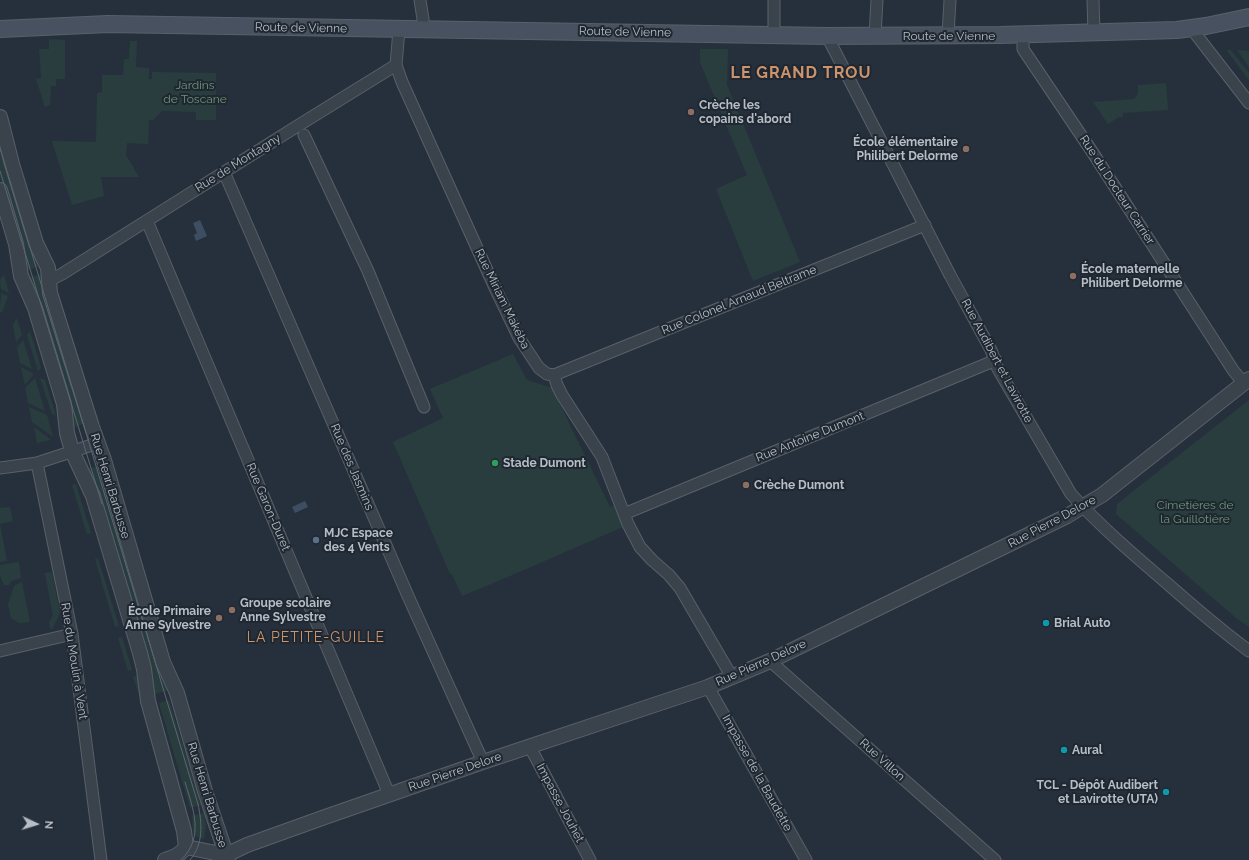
<!DOCTYPE html>
<html>
<head>
<meta charset="utf-8">
<style>
  body { margin:0 }
  #map { position:relative; width:1249px; height:860px; overflow:hidden; background:#26303c; font-family:Raleway,sans-serif }
  canvas { display:block }
  .north { position:absolute; left:16px; top:804px; width:40px; height:40px; -webkit-text-stroke:3px #1f2731; paint-order:stroke; rotate:94deg; font-size:11px; font-weight:700; line-height:16px; text-align:center; color:#b6bdc7 }
  .north::after { content:''; display:block; margin:auto; width:14px; height:18px; background:#b6bdc7; clip-path:polygon(50% 0,100% 100%,50% 72%,0 100%) }
</style>
</head>
<body>
<div id="map">
<canvas width="1249" height="860"></canvas>
<div class="north">N</div>
</div>
<script>
const context = document.querySelector('canvas').getContext('2d');
context.lineJoin = 'round';
function fillPath(path, color) {
  context.fillStyle = color;
  context.fill(path, 'evenodd');
}
function strokePath(path, color, width, dash) {
  context.strokeStyle = color;
  context.lineWidth = width;
  context.lineCap = dash ? 'butt' : 'round';
  context.setLineDash(dash || []);
  context.stroke(path);
}
function drawText(font, color, halo, rows, align = 'center') {
  context.font = font + ' Raleway,sans-serif';
  context.lineWidth = 4;
  context.setLineDash([]);
  context.textBaseline = 'middle';
  context.strokeStyle = halo;
  context.fillStyle = color;
  for (const [text, x, y, turn = 0] of rows) {
    context.save();
    context.translate(x, y);
    context.rotate((+turn || 0) * Math.PI / 180);
    context.textAlign = isNaN(turn) ? turn : align;
    if (halo) context.strokeText(text, 0, 0);
    context.fillText(text, 0, 0);
    context.restore();
  }
}
const green = new Path2D(`
  M49 39 65 40V79H56V86H51L50 105 45 107 36 79 41 78 39 49H49Z
  M130 41H137L136 67 149 68V79H152V72L216 73V120H196V112L162 111 153 120H149L148 144 127 143 126 155 139 177H101L104 196 72 205 52 141 96 142 97 93 102 92V75H123L124 59H129Z
  M700 49H728L727 85 800 262 753 281 716 189 747 175 702 67 700 62Z
  M1230 49 1249 73V80L1227 51Z
  M1237 50 1249 51V67Z
  M1166 83 1168 110 1123 113V117H1119L1108 124 1093 102 1134 99 1138 94V85Z
  M0 139 42 265 25 271 16 233 0 178Z
  M44 273 86 423 72 428 27 278Z
  M4 275 9 293 1 289 0 280Z
  M1 293 8 296 2 312H0Z
  M16 319H17L22 335 16 342 13 325Z
  M30 331 41 368 38 371 27 335Z
  M23 340 32 369 20 363 17 348Z
  M513 354 527 380 552 388 610 507 605 509 615 505 623 527 510 576 462 596 452 574H450L393 442 443 418 430 389Z
  M21 367 34 374 25 385Z
  M35 378 45 411 28 403 25 388Z
  M40 378 45 380 56 416 52 414Z
  M1249 400V627L1236 618 1116 514 1117 504Z
  M29 407 47 415 53 437 32 422Z
  M34 427 51 440 37 443Z
  M101 465 171 689 152 695 86 470Z
  M76 484 91 533 87 534 72 485Z
  M10 507 13 521 0 524 7 561 0 562V508Z
  M98 558 119 626 115 627 95 559Z
  M19 562 21 578 11 581 9 585H4L0 576V565Z
  M52 572 60 613 52 630 50 628 49 622 53 616 45 573Z
  M22 582 30 622 19 623 11 618 8 605 14 586Z
  M122 637 132 670 128 671 118 638Z
  M139 676 143 698H140L133 677Z
  M169 700 201 805 190 808 159 703Z
  M204 813 206 826 204 839 197 837 193 833 192 816Z`);
const water = new Path2D(`
  M200 220 207 236 196 241 194 235 197 233 193 223Z
  M305 501 308 507 295 513 292 507Z`);
const minor = new Path2D(`
  M420 0 423 19V30
  M774 0V35
  M1093 0 1094 33
  M1191 28 1249 103
  M399 30 396 65 402 82 496 290 519 338 539 368 547 374 554 375
  M948 35 950 0
  M1023 35V49L1093 153 1233 370 1244 384
  M827 36 950 275 991 350 998 369 1071 494C1101 527 1135 556 1169 585 1195 608 1221 630 1249 651
  M875 36 877 0
  M304 135 368 271 424 407
  M224 172 408 596 483 762
  M147 221 389 794
  M50 280 62 274 299 125 396 65
  M554 375 925 225
  M554 375 557 385 562 395 602 457 628 524 640 547 652 560 669 575 680 588 732 677
  M37 463 72 634 101 860
  M0 468 37 463 98 443
  M624 514 996 360
  M0 651 72 634
  M770 661 995 860
  M708 687 806 860
  M530 747 590 860`);
const tertiary = new Path2D(`
  M0 117 12 164 36 243 48 268 50 293 92 427 104 460 163 662 177 693 205 791 228 860
  M0 190 16 244 21 276 35 308 64 404 67 433 72 451 93 496 140 653 144 669 148 701 184 831 186 847
  M186 847 226 855
  M165 860C174 857 180 855 186 847
  M219 860 226 855 247 845 325 817 483 762 708 687 770 661 1067 516 1102 495 1249 379`);
const secondary = new Path2D(`
  M0 29 108 24 827 36 1000 35 1177 30 1206 26 1249 17`);
const tram = new Path2D(`
  M0 148 198 804C202 823 204 844 190 860
  M0 171 102 504
  M181 860C205 837 193 809 185 782`);
const markers = [
  [691,112,4,"#8d6e63"],
  [966,149,4,"#8d6e63"],
  [1073,276,4,"#8d6e63"],
  [495,463,4,"#2e9e5b"],
  [746,485,4,"#8d6e63"],
  [316,540,4,"#5c6f8a"],
  [232,610,4,"#8d6e63"],
  [219,618,4,"#8d6e63"],
  [1046,623,4,"#0f9aa8"],
  [1064,750,4,"#0f9aa8"],
  [1166,792,4,"#0f9aa8"]
];
const streetNames = [
  ["Route de Vienne",301,28,1],
  ["Route de Vienne",625,32,1],
  ["Route de Vienne",949,36],
  ["Rue de Montagny",238,163,-32],
  ["Rue du Docteur Carrier",1117,190,57],
  ["Rue Miriam Makéba",502,299,64],
  ["Rue Colonel Arnaud Beltrame",739,300,-22],
  ["Rue Audibert et Lavirotte",997,361,62],
  ["Rue Antoine Dumont",810,437,-22],
  ["Rue des Jasmins",352,467,67],
  ["Rue Henri Barbusse",110,486,73],
  ["Rue Garon-Duret",268,507,67],
  ["Rue Pierre Delore",1052,522,-28],
  ["Rue du Moulin à Vent",74,661,81],
  ["Rue Pierre Delore",761,663,-24],
  ["Rue Villon",882,760,42],
  ["Rue Pierre Delore",455,772,-19],
  ["Impasse de la Baudette",757,773,61],
  ["Rue Henri Barbusse",207,795,73],
  ["Impasse Jouhet",560,803,62]
];
const parkNames = [
  ["Jardins",195,85],
  ["de Toscane",195,99],
  ["Cimetières de",1195,505],
  ["la Guillotière",1195,519]
];
const poiNames = [
  ["Crèche les",699,105],
  ["copains d'abord",699,119],
  ["École élémentaire",958,142,"right"],
  ["Philibert Delorme",958,156,"right"],
  ["École maternelle",1081,269],
  ["Philibert Delorme",1081,283],
  ["Stade Dumont",503,463],
  ["Crèche Dumont",754,485],
  ["MJC Espace",324,533],
  ["des 4 Vents",324,547],
  ["Groupe scolaire",240,603],
  ["Anne Sylvestre",240,617],
  ["École Primaire",211,611,"right"],
  ["Anne Sylvestre",211,625,"right"],
  ["Brial Auto",1054,623],
  ["Aural",1072,750],
  ["TCL - Dépôt Audibert",1158,785,"right"],
  ["et Lavirotte (UTA)",1158,799,"right"]
];
const quarterNames = [
  ["LA PETITE-GUILLE",316,638]
];
const districtNames = [
  ["LE GRAND TROU",801,73]
];
fillPath(green, '#293d3e');
fillPath(water, '#3d4e63');
strokePath(minor, '#58606a', 13);
strokePath(tertiary, '#58606a', 16);
strokePath(secondary, '#58606a', 18);
strokePath(minor, '#3a424c', 11);
strokePath(tertiary, '#3a424c', 14);
strokePath(secondary, '#48515f', 16);
strokePath(tram, '#5c6673', 1);
for (const [x, y, r, color] of markers) {
  const dot = new Path2D();
  dot.arc(x, y, r, 0, 2 * Math.PI);
  context.fillStyle = color;
  context.fill(dot);
  strokePath(dot, '#1f2731', 1.5);
}
drawText('12px', '#b6bdc7', '#1f2731', streetNames);
drawText('12px', '#6f9677', '#1f2731', parkNames);
drawText('bold 12px', '#b6bdc7', '#1f2731', poiNames, 'left');
context.letterSpacing = '1px';
drawText('14px', '#cc946c', '#1f2731', quarterNames);
context.letterSpacing = '0px';
context.letterSpacing = '1px';
drawText('bold 16px', '#cc946c', '#1f2731', districtNames);
context.letterSpacing = '0px';
</script>
</body>
</html>
